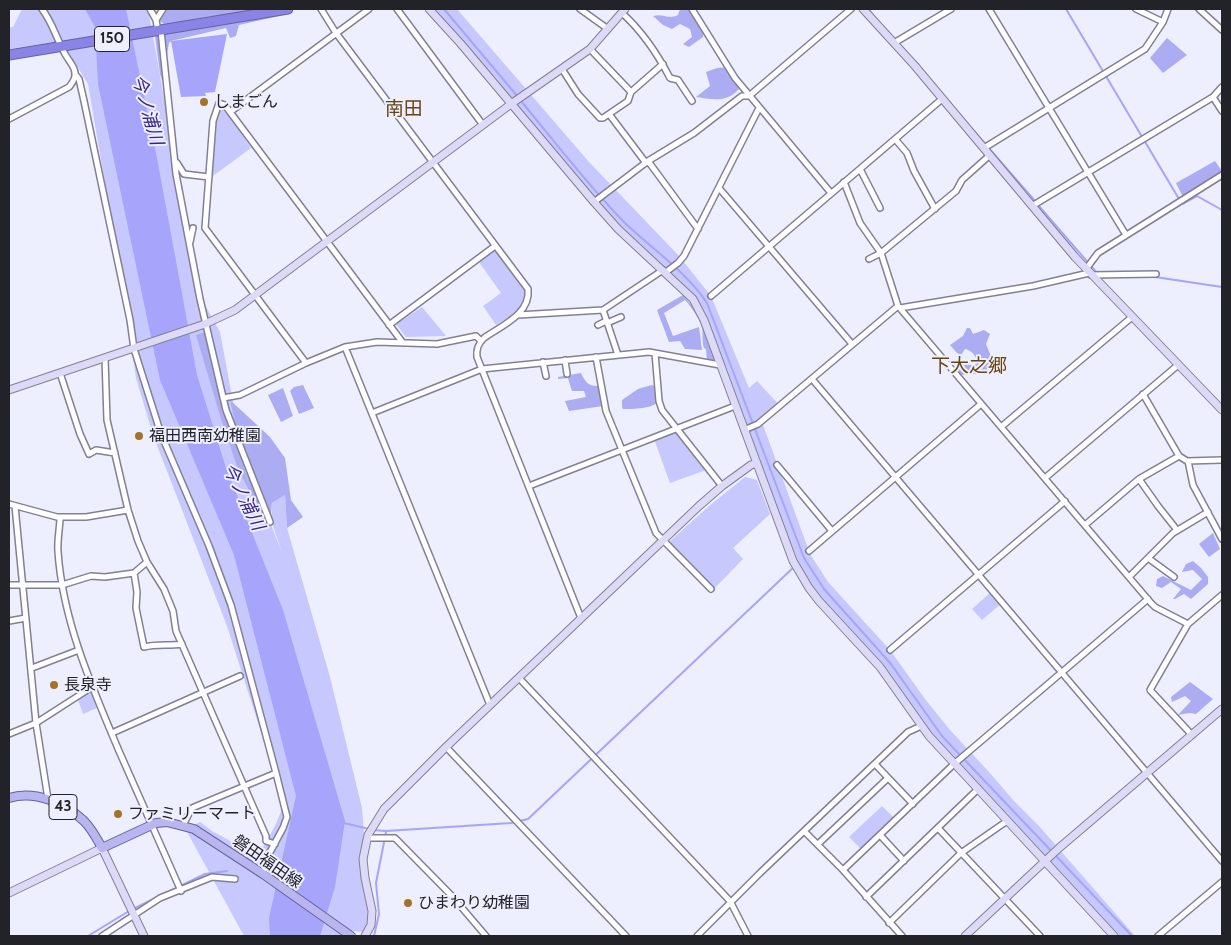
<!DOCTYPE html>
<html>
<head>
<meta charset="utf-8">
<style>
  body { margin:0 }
  #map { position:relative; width:1231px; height:945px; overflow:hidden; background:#edeefe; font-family:Cabin,sans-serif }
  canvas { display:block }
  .frame { position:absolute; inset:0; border:10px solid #222229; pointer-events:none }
</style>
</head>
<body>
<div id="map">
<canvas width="1231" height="945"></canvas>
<div class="frame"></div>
</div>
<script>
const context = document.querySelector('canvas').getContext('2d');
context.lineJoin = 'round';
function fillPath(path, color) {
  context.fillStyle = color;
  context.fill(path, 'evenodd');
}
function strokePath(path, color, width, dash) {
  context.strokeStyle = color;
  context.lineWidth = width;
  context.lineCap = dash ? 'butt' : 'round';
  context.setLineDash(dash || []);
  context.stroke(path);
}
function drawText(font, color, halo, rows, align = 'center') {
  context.font = font + ' Cabin,"Noto Sans JP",sans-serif';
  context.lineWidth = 4;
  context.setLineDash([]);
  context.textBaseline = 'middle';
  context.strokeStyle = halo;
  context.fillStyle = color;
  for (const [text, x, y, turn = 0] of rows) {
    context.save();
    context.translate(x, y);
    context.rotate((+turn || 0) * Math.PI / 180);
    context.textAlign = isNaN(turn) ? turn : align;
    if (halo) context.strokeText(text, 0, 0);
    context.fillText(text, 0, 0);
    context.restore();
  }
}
const green = new Path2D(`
  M22 9H145L149 14 199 294 220 332 242 450 282 553 271 520 272 503 285 495 287 528 330 677 362 808 364 834 367 844 368 931 359 932 345 929 342 936H244L186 830 200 822 212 831 245 849 264 846 275 826 284 804 227 626 153 435 136 378 120 271 88 84 59 37V40L54 42 9 49V27H13Z
  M430 9H457L589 162 679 256 711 296 749 388 757 381 780 406 762 422 810 554 828 582 890 650 925 699 950 730 989 772 1014 801 1039 826 1135 936H1114L923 728 883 666 806 583 780 526 691 297 607 213Z
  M221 104 251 148 213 176C213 153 208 124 221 104Z
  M497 248 528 289 526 306 517 313 496 325 483 306 501 293 479 262Z
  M422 307 446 336 406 337 396 324Z
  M678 429 706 470 670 483 654 439Z
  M745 477 757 480 770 514 733 548 743 559 714 589 669 542 709 506Z
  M992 591 1002 603 982 620 972 609Z
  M92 687 99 707 83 714 77 697Z
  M882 806 894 818 861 849 849 837Z`);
const forest = new Path2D(`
  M168 9H254L239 14 204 17 178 24 165 25 160 21Z
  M680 9H692L704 27 703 37 689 47 683 44 692 37 690 29 680 24 672 29 663 25 653 16C664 13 667 20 678 15Z
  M288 14 239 25 236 36 230 38 226 28 171 41 169 43 165 66 167 94 160 74 155 36Z
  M1167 38 1187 55 1163 73 1150 58Z
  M728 67 741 86C730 103 713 100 696 97L710 86 706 72 717 68Z
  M1215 161 1222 171 1184 199 1176 183Z
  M683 295 694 308 703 321 715 360H707L706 349 704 348C702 342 703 335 702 328 699 318 692 308 685 300L664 313 673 336 699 327 702 350 685 349 680 341 669 342 657 310Z
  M967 328H970L973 334 984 330 990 334 986 344 995 366C985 379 971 371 958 376L954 372 958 363C964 362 969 366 975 365L977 362C975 355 973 351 965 349L961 355 957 353 950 345 963 336Z
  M205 332 209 333 230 420 249 485 230 400 270 437 285 458 291 500 303 517 287 528 285 495 272 503 270 522 253 498 238 469 221 419 196 335Z
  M581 373C586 383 588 386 599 386L603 406 569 411 565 401 586 397 584 391H572L568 378 558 379V377Z
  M303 385 314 408 299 414 290 391 294 387Z
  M652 385 656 387 659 401C652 409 634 409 623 409L622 407V400L638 389Z
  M283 388 293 416 281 422 268 395Z
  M1213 533 1220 549 1209 557 1199 544Z
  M1193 561 1201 568 1208 577V584L1191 599 1184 594 1175 599H1173L1181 589 1171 582 1162 588 1156 586 1157 579 1163 576 1191 590 1202 579 1193 570 1182 572 1186 564Z
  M1190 682 1213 699 1196 714 1190 713 1178 715 1191 701 1185 696 1172 702 1171 697Z`);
const water = new Path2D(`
  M85 9H126L157 158 197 375 226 468 283 610 345 821 335 887 320 936H270L269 918 296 796 234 555 160 380 98 84 95 27Z
  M227 34 215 92 205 93 206 96 181 97 171 41Z`);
const stream = new Path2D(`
  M444 9 518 97
  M868 9 873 15
  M1066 9 1182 204 1197 196 1222 210
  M521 101C554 141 586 183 622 220 650 248 685 270 707 303L804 558 824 589 891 664 942 736 1132 936
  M973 130 1035 201
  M1038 205 1097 273
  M1110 277H1155L1222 287
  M344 823 369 829
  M373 830 386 831 511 823 528 819 795 566
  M133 909 205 874 227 871
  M88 936 129 911
  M374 936 379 914 376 883 386 832`);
const street = new Path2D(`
  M150 9 156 20 158 31
  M321 9 336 33 528 289C531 314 501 326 484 338 478 344 476 349 477 357L581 618
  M397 9 483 125
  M580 9 608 29
  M692 9 735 78 831 193
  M989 9 1126 235
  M1136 9 1163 22
  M1199 9 1222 30
  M622 13C642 31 657 53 670 78L678 80 692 101
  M156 20 163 9
  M161 31 176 174 200 299 226 410 270 522
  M894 43 951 9
  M590 49 631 92 663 64
  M562 69 578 94 600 118H603L628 101 631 92
  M75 74 79 79 84 101 130 320 134 349 161 434 209 546 231 605 276 773 287 817 283 828 269 854 263 874
  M1213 97 1222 111
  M230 112 369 9
  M609 114 646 163
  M9 119 69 87C72 83 76 79 75 73 75 66 67 59 64 52 56 37 52 22 42 9
  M895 139 907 153 914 171 935 209
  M984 148 1145 49 1163 22 1168 9
  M990 155 962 180 956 191 881 253 898 306 1151 603 1155 607 1188 624
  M648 161 698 229
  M177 163 184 174 209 177
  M860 169 880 208
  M844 182 860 223 881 253 869 259
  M719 188 852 344
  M594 202 648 161 694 133 742 96H749L851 9
  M1032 206 1213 97 1222 87
  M190 242 193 228
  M1086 269 1098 253 1222 175
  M666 272 678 263 684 256 759 108
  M1091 275 1156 274
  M711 296 942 99
  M900 308 1033 286 1089 273
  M603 310 618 355
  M518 315 603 310 663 270
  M607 323 621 317
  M389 325 495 246
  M598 325 606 321
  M345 347 490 705
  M655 353 659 401 662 410 722 486
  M596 357 606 411 656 533 711 589
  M565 360 567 374
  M543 362 546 376
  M306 363 205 228 213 121 219 103 225 105 230 112 403 343
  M60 373 80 434 89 454 96 450 115 453
  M812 379 1222 861
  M1143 394 1179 456 1187 461 1222 460
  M223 398 240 395 306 363 345 347 377 342 437 344 476 336 481 341
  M372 413 482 369 649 352 720 365
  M1001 427 1132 317
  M744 430 758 424 898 306
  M1188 461 1193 485 1222 539
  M777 465 832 531
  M1045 478 1178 365
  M1139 479 1158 506 1177 530
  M529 486 735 406
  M9 504 57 517H86L128 510
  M15 506 36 723 48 799
  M60 517C60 528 57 540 58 552 63 622 92 687 119 751 140 798 160 844 181 891
  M1085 525 1139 479 1179 456
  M809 551 981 404
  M1148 558 1174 577
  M147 562 164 589 173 611 176 631 266 836V841L275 844
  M134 573 137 592 136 608 144 647C157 644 169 646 182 644
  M1129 577 1173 533 1208 512
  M9 585H62L91 576 105 577 134 573 147 562 138 541 128 510 107 420 105 358
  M9 621 26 618
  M890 650 1065 501
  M32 668 79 650
  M519 678 730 901 748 936
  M112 733 240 676
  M9 734 36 723 92 687
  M1192 735 1150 690 1188 624 1222 595
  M446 747 626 936
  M875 764 913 804
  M183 825 192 808 276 773
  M938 828 1040 936
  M804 831 843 870 902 936
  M880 835 904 861
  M368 838H395L451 895 486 936
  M818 844 888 778
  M843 870 954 764 1148 599
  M866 897 978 789
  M889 923 961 853 1007 821
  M102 936 160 898 212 877 235 879
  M697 936 760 873 908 732 921 726
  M1158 936 1222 882`);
const secondary = new Path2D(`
  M429 9 461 44 594 202 618 229 693 299 704 320 793 561 809 588 819 601 880 667 929 736 1114 936
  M863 9 915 66 1075 257 1222 410
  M9 390 205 324 235 310 511 104 590 49 625 9
  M9 893 102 848 144 936
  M365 936 371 925 372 911 365 878 363 859 368 835 384 809 446 747 699 506 722 486 751 465 757 463
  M965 936 1059 848 1222 709`);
const primary = new Path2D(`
  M9 798C35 790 65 803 84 821 92 829 97 839 102 848L156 823 167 822 194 829 263 874 351 936`);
const highway = new Path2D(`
  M9 55 288 9`);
const markers = [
  [204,102,5,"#a47329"],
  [139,436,5,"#a47329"],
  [54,685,5,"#a47329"],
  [118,814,5,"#a47329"],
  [408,903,5,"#a47329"]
];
const shields = [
  [112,39,35],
  [63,807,28]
];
const shieldNames = [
  ["150",112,39],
  ["43",63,807]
];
const poiNames = [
  ["しまごん",214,102],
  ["福田西南幼稚園",149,436],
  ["長泉寺",64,685],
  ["ファミリーマート",128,814],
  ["ひまわり幼稚園",418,903]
];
const streetNames = [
  ["磐田福田線",267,862,35]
];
const waterNames = [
  ["今ノ浦川",147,110,74],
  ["今ノ浦川",243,497,64]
];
const quarterNames = [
  ["南田",404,109],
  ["下大之郷",969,366]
];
fillPath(green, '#c7c8fe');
fillPath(forest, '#acacf2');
fillPath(water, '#a6a4fb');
strokePath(stream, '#a6a4fb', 2);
strokePath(street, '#818193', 8);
strokePath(secondary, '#818193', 9);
strokePath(primary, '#6562a3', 10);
strokePath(highway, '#6562a3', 11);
strokePath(street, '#fff', 5);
strokePath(secondary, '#dcdaf7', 7);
strokePath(primary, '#b8b5ef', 8);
strokePath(highway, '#8984e5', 9);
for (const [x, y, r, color] of markers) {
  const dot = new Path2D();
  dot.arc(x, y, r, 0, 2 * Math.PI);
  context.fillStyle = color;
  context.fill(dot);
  strokePath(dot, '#edeefe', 2);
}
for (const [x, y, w] of shields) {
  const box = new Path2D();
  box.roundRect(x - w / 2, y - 12.5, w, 25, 4);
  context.fillStyle = '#edeefe';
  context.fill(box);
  strokePath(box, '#222229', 1);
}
drawText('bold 15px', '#222229', null, shieldNames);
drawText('16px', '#222229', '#edeefe', poiNames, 'left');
drawText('16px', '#222229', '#edeefe', streetNames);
drawText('italic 18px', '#372486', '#edeefe', waterNames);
drawText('19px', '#684612', '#edeefe', quarterNames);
</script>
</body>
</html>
